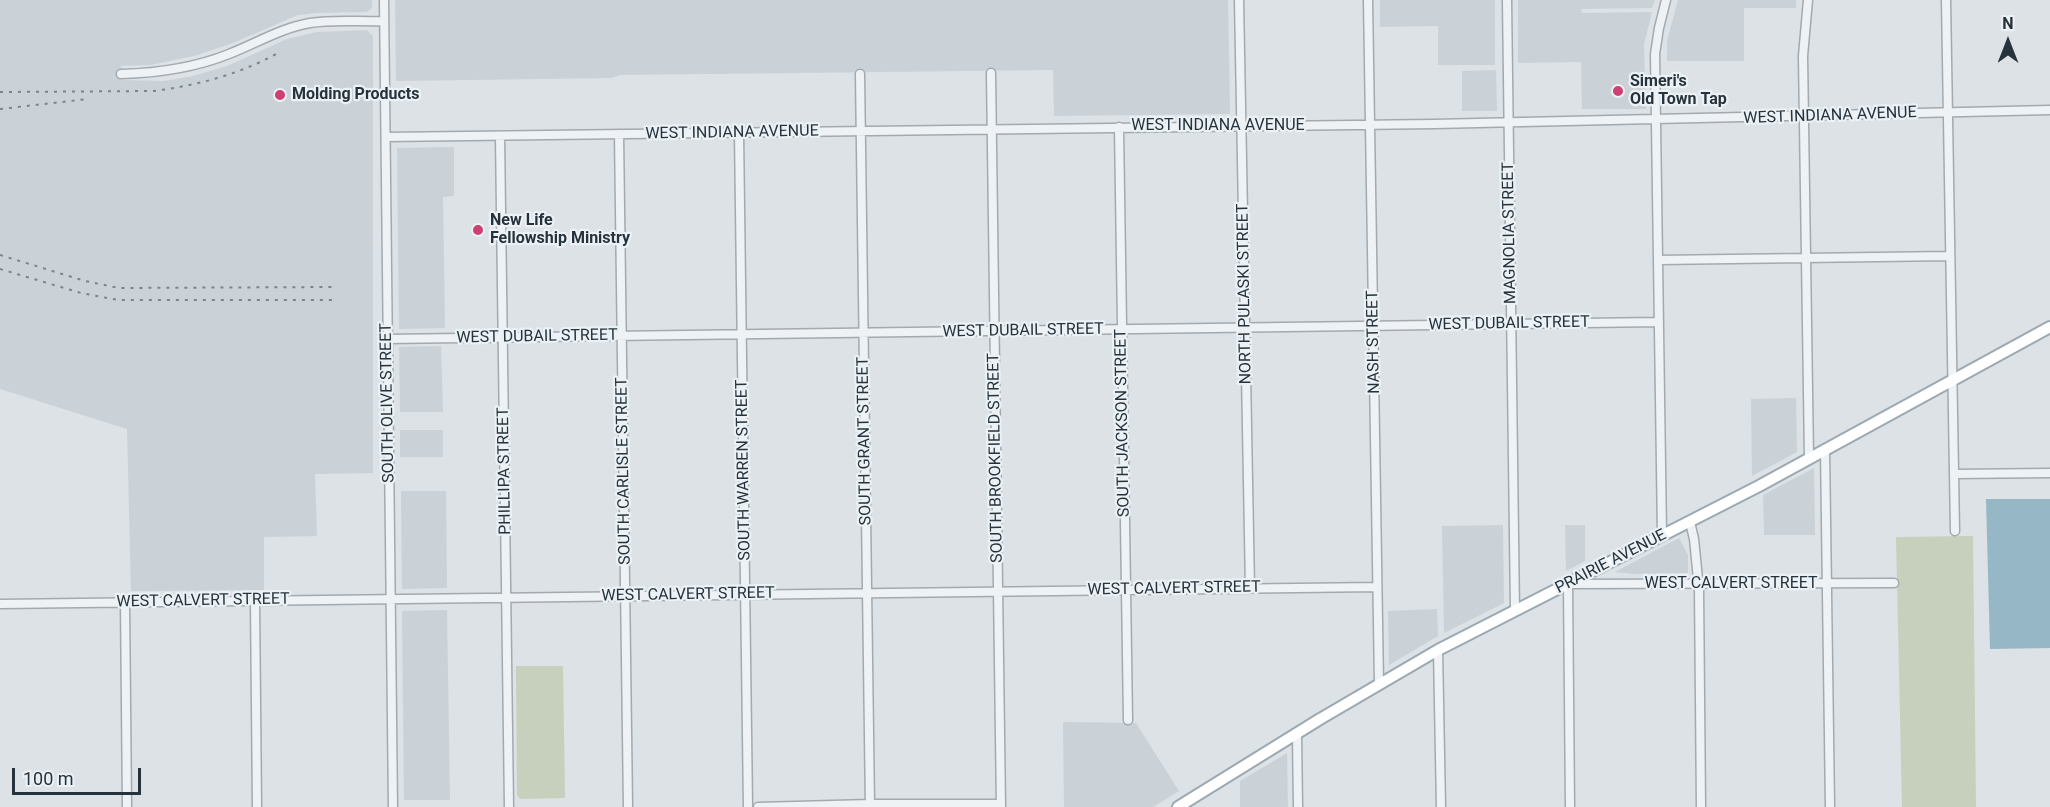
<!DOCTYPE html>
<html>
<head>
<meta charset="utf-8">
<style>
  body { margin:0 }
  #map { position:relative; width:2050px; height:807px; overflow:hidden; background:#dce2e6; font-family:Roboto,sans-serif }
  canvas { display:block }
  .north { position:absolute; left:1978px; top:12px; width:60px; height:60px; -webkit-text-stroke:4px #ebf1f4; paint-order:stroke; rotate:0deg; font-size:16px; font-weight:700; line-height:24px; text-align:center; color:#26333c }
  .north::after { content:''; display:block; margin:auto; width:21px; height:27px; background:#26333c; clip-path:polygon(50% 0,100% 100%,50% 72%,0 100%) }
  .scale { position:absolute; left:12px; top:768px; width:129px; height:27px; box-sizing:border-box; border:3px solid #26333c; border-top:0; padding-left:8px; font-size:18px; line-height:21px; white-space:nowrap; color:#26333c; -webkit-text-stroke:4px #ebf1f4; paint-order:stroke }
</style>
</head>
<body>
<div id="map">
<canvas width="2050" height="807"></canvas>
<div class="north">N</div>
<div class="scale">100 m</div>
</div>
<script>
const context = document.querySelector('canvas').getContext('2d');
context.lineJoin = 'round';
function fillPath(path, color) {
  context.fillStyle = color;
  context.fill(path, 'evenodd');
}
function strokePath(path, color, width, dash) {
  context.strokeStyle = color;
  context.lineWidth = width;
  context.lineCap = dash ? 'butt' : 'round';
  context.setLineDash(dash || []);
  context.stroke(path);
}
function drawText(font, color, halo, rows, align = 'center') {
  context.font = font + ' Roboto,sans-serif';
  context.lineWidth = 4.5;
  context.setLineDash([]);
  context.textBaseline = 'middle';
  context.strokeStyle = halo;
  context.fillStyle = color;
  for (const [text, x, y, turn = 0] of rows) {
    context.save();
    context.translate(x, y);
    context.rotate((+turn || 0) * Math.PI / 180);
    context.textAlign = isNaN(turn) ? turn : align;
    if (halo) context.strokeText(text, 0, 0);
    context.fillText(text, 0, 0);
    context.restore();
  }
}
const built = new Path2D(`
  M0 0H372V8L367 12 316 13 298 15 233 43 194 56 151 65 121 66V80L164 81 193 76 227 66 287 39 317 32 367 30 373 36V473L315 474 317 536 264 537V590L131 591 127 429 0 389Z
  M395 0H1228L1230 114 1054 116 1053 70 620 75 611 78 396 81Z
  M1380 0H1495V65H1438V26L1380 27Z
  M1518 0H1655L1652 8 1581 9 1582 13 1652 12 1644 44 1646 109H1582L1581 62 1518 63Z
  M1678 0H1796V8H1744V61H1667V41Z
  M1496 70 1497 111H1462V71Z
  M454 147V196L443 197 445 328 399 329 397 148Z
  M441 346 443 412H400L399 347Z
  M1796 398 1797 452 1752 476 1751 399Z
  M400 430H443V457H400Z
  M1814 468 1815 535H1764L1763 495Z
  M401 491H446L447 588 402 589Z
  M1503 525 1504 603 1444 633 1442 526Z
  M1565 525H1585V561L1566 571Z
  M1679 538 1688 555V573L1635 574 1615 572Z
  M1437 609 1438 636 1389 665 1388 611Z
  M447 610 450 800H404L402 611Z
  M1063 722 1136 723 1179 791 1153 807H1064Z
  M1287 753 1288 807H1240V781Z`);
const green = new Path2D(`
  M1973 536 1976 807H1902L1896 537Z
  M516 666H563L565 798 520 799 517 795Z`);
const water = new Path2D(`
  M1986 499H2050V648L1990 649Z`);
const minor = new Path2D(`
  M384 0 393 807
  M1239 0 1250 588
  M1368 0 1379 684
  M1507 0 1515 611
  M1808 0 1803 56 1809 458
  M1946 0 1955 531
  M991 73 1001 807
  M121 74C159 73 194 68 229 54 257 43 281 28 310 23 334 19 360 22 384 21
  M860 74 870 807
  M1119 127 1128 720
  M739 133 748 807
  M619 134 628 807
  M500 136 509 807
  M386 137 1434 124 2050 110
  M1658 260 1950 256
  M387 339 1659 322
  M1825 449 1830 807
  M1954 474 2050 473
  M1690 522 1694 539 1699 589 1701 807
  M1662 535 1655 54 1659 28 1666 0
  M255 601 257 807
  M125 602 127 807
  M0 604 1377 587
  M1438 650 1441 807
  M1297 734 1298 807
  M758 807 870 804H1001
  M1570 807 1568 584 1894 583`);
const major = new Path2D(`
  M1178 807 1320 719 1438 650 1759 486 2050 327`);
const rail = new Path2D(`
  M0 92 154 91C198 85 238 75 278 53
  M0 109 88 99
  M0 255 85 281 119 288 335 287
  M0 269 81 293 118 300H335`);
const markers = [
  [1618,91,6,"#cc4072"],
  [280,95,6,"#cc4072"],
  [478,230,6,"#cc4072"]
];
const poiNames = [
  ["Simeri's",1630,82],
  ["Old Town Tap",1630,100],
  ["Molding Products",292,95],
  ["New Life",490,221],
  ["Fellowship Ministry",490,239]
];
const streetNames = [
  ["WEST INDIANA AVENUE",1830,116,-2],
  ["WEST INDIANA AVENUE",1218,126],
  ["WEST INDIANA AVENUE",732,133,-1],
  ["MAGNOLIA STREET",1510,233,-91],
  ["NORTH PULASKI STREET",1245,294,-91],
  ["WEST DUBAIL STREET",1509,324,-1],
  ["WEST DUBAIL STREET",1023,331,-1],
  ["WEST DUBAIL STREET",537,337,-1],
  ["NASH STREET",1374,342,-91],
  ["SOUTH OLIVE STREET",388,403,-91],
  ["SOUTH JACKSON STREET",1123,423,-91],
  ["SOUTH GRANT STREET",865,441,-91],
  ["SOUTH BROOKFIELD STREET",996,458,-91],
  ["SOUTH WARREN STREET",744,470,-91],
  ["PHILLIPA STREET",505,471,-91],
  ["SOUTH CARLISLE STREET",624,471,-91],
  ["PRAIRIE AVENUE",1611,562,-27],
  ["WEST CALVERT STREET",1731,584],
  ["WEST CALVERT STREET",1174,589,-1],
  ["WEST CALVERT STREET",688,595,-1],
  ["WEST CALVERT STREET",203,601,-1]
];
fillPath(built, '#cad2d8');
fillPath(green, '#c6d0bd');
fillPath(water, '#96b8c6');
strokePath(minor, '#a2aab0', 11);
strokePath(major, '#9ba9b2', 14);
strokePath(minor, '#eef2f5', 8);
strokePath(major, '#fff', 10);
strokePath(rail, '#76858f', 2, [3, 6]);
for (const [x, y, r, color] of markers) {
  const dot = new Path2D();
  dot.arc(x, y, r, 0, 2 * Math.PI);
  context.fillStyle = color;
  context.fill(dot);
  strokePath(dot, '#ebf1f4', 2);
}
drawText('bold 16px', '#26333c', '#ebf1f4', poiNames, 'left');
drawText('16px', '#26333c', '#ebf1f4', streetNames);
</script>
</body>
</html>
